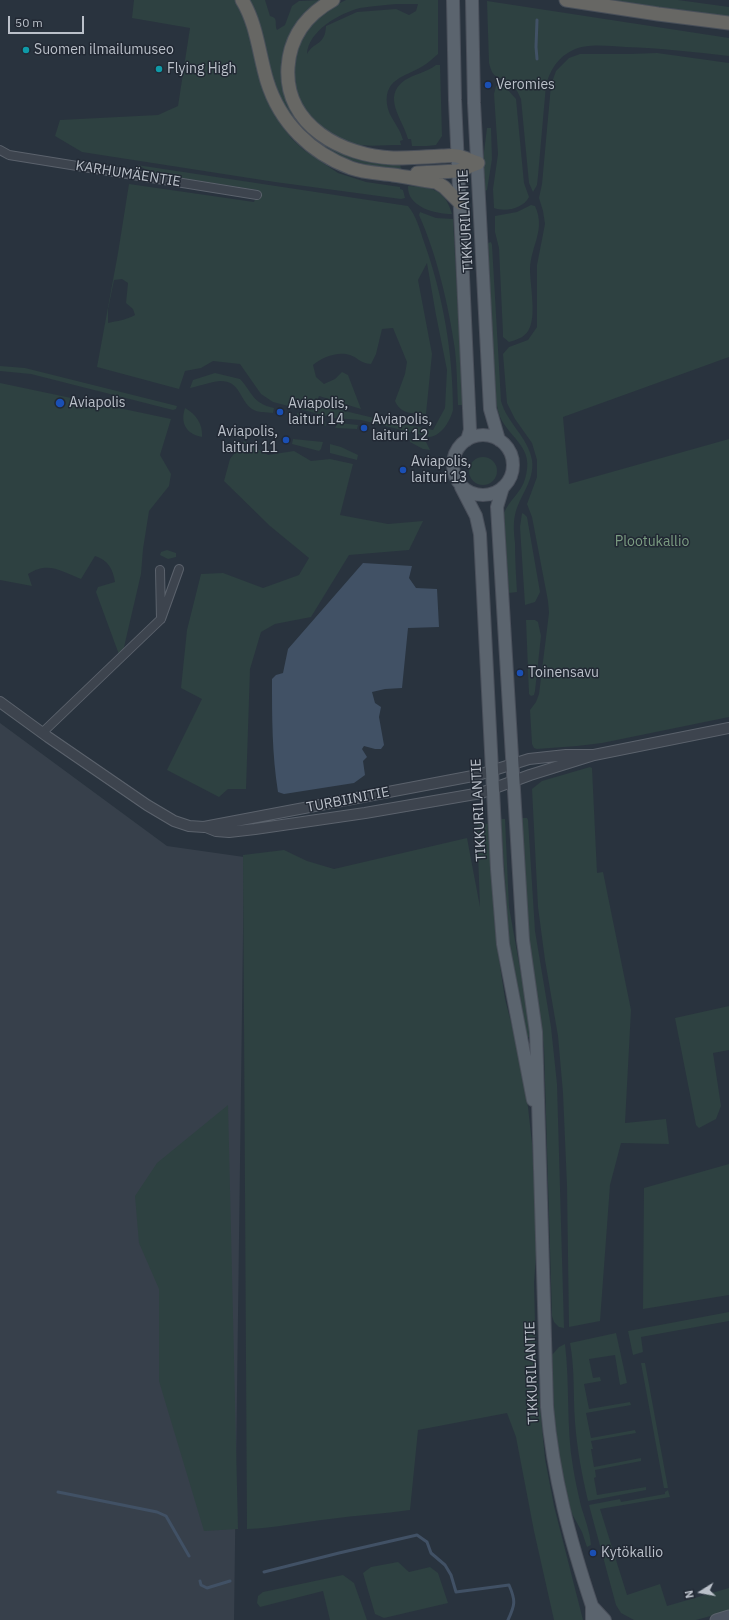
<!DOCTYPE html>
<html>
<head>
<meta charset="utf-8">
<style>
  body { margin:0 }
  #map { position:relative; width:729px; height:1620px; overflow:hidden; background:#29333e; font-family:"IBM Plex Sans",sans-serif }
  canvas { display:block }
  .north { position:absolute; left:681px; top:1572px; width:40px; height:40px; -webkit-text-stroke:3px #222934; paint-order:stroke; rotate:259deg; font-size:11px; font-weight:700; line-height:16px; text-align:center; color:#bac0c9 }
  .north::after { content:''; display:block; margin:auto; width:14px; height:18px; background:#bac0c9; clip-path:polygon(50% 0,100% 100%,50% 72%,0 100%) }
  .scale { position:absolute; left:8px; top:16px; width:76px; height:18px; box-sizing:border-box; border:2px solid #bac0c9; border-top:0; padding-left:5px; font-size:12px; line-height:14px; white-space:nowrap; color:#bac0c9; -webkit-text-stroke:3px #222934; paint-order:stroke }
</style>
</head>
<body>
<div id="map">
<canvas width="729" height="1620"></canvas>
<div class="north">N</div>
<div class="scale">50 m</div>
</div>
<script>
const context = document.querySelector('canvas').getContext('2d');
context.lineJoin = 'round';
function fillPath(path, color) {
  context.fillStyle = color;
  context.fill(path, 'evenodd');
}
function strokePath(path, color, width, dash) {
  context.strokeStyle = color;
  context.lineWidth = width;
  context.lineCap = dash ? 'butt' : 'round';
  context.setLineDash(dash || []);
  context.stroke(path);
}
function drawText(font, color, halo, rows, align = 'center') {
  context.font = font + ' "IBM Plex Sans",sans-serif';
  context.lineWidth = 3;
  context.setLineDash([]);
  context.textBaseline = 'middle';
  context.strokeStyle = halo;
  context.fillStyle = color;
  for (const [text, x, y, turn = 0] of rows) {
    context.save();
    context.translate(x, y);
    context.rotate((+turn || 0) * Math.PI / 180);
    context.textAlign = isNaN(turn) ? turn : align;
    if (halo) context.strokeText(text, 0, 0);
    context.fillText(text, 0, 0);
    context.restore();
  }
}
const airport = new Path2D(`
  M0 723 167 846 244 857 234 1620H0Z`);
const green = new Path2D(`
  M134 0H236L245 18 280 122 292 139 304 150 338 173 366 182 400 187V189L403 190 405 198 401 199 275 182 82 152 55 136 60 120 158 115 178 106 190 28 132 18Z
  M248 0H265L270 16C279 18 274 23 277 30L285 25 292 6 299 1 323 0 284 57 308 130 400 163 401 169 368 165 336 156 302 133 281 105Z
  M346 0H438V54C433 58 428 63 423 66 405 77 381 79 388 109 391 119 399 127 402 137L403 140 400 141 401 145C382 145 357 148 340 141 336 139 332 135 328 132 323 129 317 126 313 122 291 100 288 52 307 29 317 15 331 7 346 0ZM397 4H418L416 11 409 15 396 9 357 12 326 26C325 46 314 41 307 54 308 31 340 13 360 8 372 6 385 5 397 4Z
  M611 0H678L729 7V17Z
  M487 1 729 38V56C694 52 660 48 625 47 608 46 588 43 573 50 558 57 550 70 546 85L538 176 537 185 533 192 529 183 521 99C518 93 516 87 510 83 498 74 494 82 489 63Z
  M657 53 729 63V357L563 417 569 484 729 439V717L602 743 577 746 537 749 534 748 532 744 530 710 536 702 539 694 549 613 548 601 532 517 527 504 537 477V460L532 443 515 419 507 403 503 354 509 347 528 340 537 327V265L545 224 543 211 539 198 542 184 551 85 556 71 569 58 580 54H631Z
  M436 65H440L442 136 436 145 427 146H412L411 139H408C403 119 381 97 405 80 415 74 427 72 436 65Z
  M499 85 508 90 516 99 524 183 529 197C523 209 505 212 494 208L493 189 498 154 494 94 496 86Z
  M487 128H491L492 159 487 190 485 191 483 160Z
  M137 165 408 206C416 215 420 230 424 242 443 295 453 353 453 410 450 421 442 435 430 437L361 420 334 418 273 402 261 394 240 364 213 361 201 368 185 371 179 389 97 367 118 253 129 184 254 202 258 190 162 175 153 173ZM427 263 436 315 447 370 445 408 433 430 374 418 316 404 319 396 361 409 348 375 342 372 335 379 324 384 316 377 313 365C322 357 338 351 350 355 359 358 359 363 371 364L376 354 382 329 393 328 407 362 405 374 395 401C401 415 413 413 426 414L432 354 418 280ZM122 279 128 283 126 303 133 309 135 315C126 320 117 321 108 323V309L114 280Z
  M408 186C432 187 445 189 452 214 435 214 407 207 408 186Z
  M531 205 535 206C546 230 531 245 530 269 530 284 536 313 530 327 526 337 519 339 509 342L503 337V334L499 248 495 232V216L517 212Z
  M420 212 436 218 453 219 463 405H458C457 387 457 368 455 350 449 307 437 255 419 215Z
  M491 242 492 245 501 401C507 423 528 437 532 460 535 481 519 496 515 515 513 524 514 534 515 543 515 559 516 576 517 592L509 593 504 513C509 500 521 493 525 479 535 447 511 440 500 417 497 409 496 401 495 393L488 243Z
  M0 366 25 368 177 406 176 409 173 410 31 374 0 371Z
  M215 373 240 379C253 393 252 403 274 408L273 413C266 412 258 413 252 409 239 400 241 381 220 381 210 382 199 386 190 388L193 380Z
  M0 383 171 419 160 455 171 474 169 486 149 511 143 549 141 574 121 660 96 592 98 587 115 582C113 569 108 560 95 556L81 579C61 571 48 561 28 574L32 586 0 580Z
  M185 408C196 414 203 424 202 437 186 434 180 423 185 408Z
  M297 413 325 421 326 426 296 418Z
  M338 423 358 425 357 429 335 428Z
  M411 438 426 442 430 450 423 449 410 442Z
  M293 439 323 442 321 449 319 451 292 444Z
  M244 441 268 455 294 451 311 461 330 459 353 464 340 515 388 524 423 521 409 550 349 555 311 617 275 624 261 632 250 669 246 789H228L219 797 167 770 202 699 181 688 187 630 201 574 223 573 263 588 299 575 309 558 270 526 224 481 230 459Z
  M330 444 341 447 358 455 357 460 330 453Z
  M469 471a14 14 0 1 1 28 0a14 14 0 1 1-28 0Z
  M522 513 524 514 527 517 540 592 535 602 525 605 520 527Z
  M167 550 176 553V557L168 559 160 555 161 552Z
  M526 620H535L538 622 541 636 535 691 534 695 531 696 529 694Z
  M590 767 592 768 597 873 603 872 631 1010 625 1123 666 1119 669 1144 621 1143 610 1185 600 1321 569 1327 567 1186 563 1093 558 1036 545 960 538 907 532 789 542 781Z
  M521 818H527L528 820 535 931 551 1027 557 1084 564 1328 559 1327 554 1322 552 1316 544 1047 528 935Z
  M501 819H505L509 907 526 1002 530 1037 525 1038 509 943Z
  M479 823 488 824 495 927 500 966 505 999 519 1053 528 1107 532 1143 537 1240 534 1283 536 1363 545 1459 554 1506 583 1620H554L534 1531 516 1437 507 1413 418 1430 410 1510C384 1514 357 1515 330 1519 302 1522 275 1528 247 1529L243 855 284 850 307 861 334 869 467 838 480 907 477 827Z
  M729 1006V1050L713 1053 721 1106 716 1119 699 1128 696 1125 675 1018Z
  M228 1105 238 1529 204 1531 159 1381V1289L139 1243 135 1196 157 1163Z
  M729 1164V1295L643 1309 644 1188Z
  M729 1312V1321L641 1337 643 1352 633 1355 628 1331Z
  M616 1333 627 1383 620 1385 615 1355 589 1359 593 1378 600 1377 601 1381 584 1384 589 1409 630 1402 631 1405 586 1413 591 1438 635 1430 636 1433 591 1441 593 1449H591L594 1467 641 1458V1461L595 1470 596 1477 594 1478 597 1495 646 1487V1490L588 1501C582 1475 577 1449 575 1422 573 1394 575 1370 570 1343Z
  M565 1344C570 1385 566 1426 573 1467 575 1480 578 1493 581 1506 585 1519 590 1532 591 1545L587 1547 582 1532 571 1512 560 1461 554 1413 552 1355 559 1347Z
  M641 1363H645L668 1488H664Z
  M668 1490 670 1497 600 1509 627 1595 660 1584 667 1606 729 1588V1611L696 1620H634L621 1613 616 1605 589 1505 620 1499 621 1502 665 1494V1492Z
  M398 1562 409 1572 430 1567 438 1573 448 1603 384 1618 375 1614 363 1573 371 1567Z
  M343 1575 354 1583 367 1620H330L323 1591 260 1607 257 1603 258 1596 263 1592Z`);
const water = new Path2D(`
  M363 563 412 566 409 578 416 588 437 589 439 627 408 628 402 688 385 689 372 692 375 703 381 707 379 717 384 745 381 749H375L364 746 362 749 367 757 363 761 365 775 354 783 284 794 278 792C272 754 272 718 272 679L276 675 283 673 288 649Z`);
const stream = new Path2D(`
  M537 59 536 47 537 20
  M58 1492 157 1512 166 1516 189 1556
  M264 1572 339 1553 417 1535 427 1542 431 1553 445 1565 451 1575 456 1592 509 1585C516 1601 515 1605 508 1620
  M200 1581 201 1585 207 1588 230 1581`);
const minor = new Path2D(`
  M0 150 9 155 257 195
  M160 570 161 619 179 569
  M42 733 161 619`);
const tertiary = new Path2D(`
  M0 702 48 737 147 805 174 821 189 826 204 827 478 775 529 759 566 755H594
  M206 827 216 831 229 832 255 829 365 813 481 793 530 775 594 755 729 728`);
const secondary = new Path2D(`
  M716 1620 729 1616`);
const primary = new Path2D(`
  M453 0 455 100 470 430 467 440
  M472 0 474 103 490 409 499 440
  M453 465a30 30 0 1 1 60 0a30 30 0 1 1-60 0Z
  M461 487 476 516 480 534 497 869 503 944 533 1100
  M503 487 497 507 523 940 536 1032 547 1407C553 1477 570 1540 592 1606V1620
  M592 1606 605 1620`);
const trunk = new Path2D(`
  M242 0C257 24 259 55 267 81 280 123 311 153 351 168 365 173 379 173 393 175 407 177 422 180 436 182L444 187 460 203
  M333 0C306 15 290 37 288 67 284 126 343 156 393 158 410 158 426 157 442 156 447 156 453 155 457 156 464 157 471 161 478 163
  M566 0 658 14 729 23
  M417 173 458 171 478 163`);
const markers = [
  [26,50,4,"#0f9aa8"],
  [159,69,4,"#0f9aa8"],
  [488,85,4,"#1a4fb4"],
  [60,403,5,"#1a4fb4"],
  [280,412,4,"#1a4fb4"],
  [364,428,4,"#1a4fb4"],
  [286,440,4,"#1a4fb4"],
  [403,470,4,"#1a4fb4"],
  [520,673,4,"#1a4fb4"],
  [593,1553,4,"#1a4fb4"]
];
const poiNames = [
  ["Suomen ilmailumuseo",34,50],
  ["Flying High",167,69],
  ["Veromies",496,85],
  ["Aviapolis",69,403],
  ["Aviapolis,",288,404],
  ["laituri 14",288,420],
  ["Aviapolis,",372,420],
  ["laituri 12",372,436],
  ["Aviapolis,",278,432,"right"],
  ["laituri 11",278,448,"right"],
  ["Aviapolis,",411,462],
  ["laituri 13",411,478],
  ["Toinensavu",528,673],
  ["Kytökallio",601,1553]
];
const streetNames = [
  ["KARHUMÄENTIE",128,174,9],
  ["TIKKURILANTIE",466,221,-93],
  ["TURBIINITIE",348,800,-11],
  ["TIKKURILANTIE",479,810,-93],
  ["TIKKURILANTIE",532,1373,-92]
];
const parkNames = [
  ["Plootukallio",652,542]
];
fillPath(airport, '#37404b');
fillPath(green, '#2e4141');
fillPath(water, '#415165');
strokePath(stream, '#415165', 3);
strokePath(minor, '#5b626c', 10);
strokePath(tertiary, '#5b626c', 12);
strokePath(secondary, '#5b626c', 13);
strokePath(primary, '#4a505b', 14);
strokePath(trunk, '#484f59', 15);
strokePath(minor, '#3d444e', 8);
strokePath(tertiary, '#3d444e', 10);
strokePath(secondary, '#4c5461', 11);
strokePath(primary, '#5b646e', 12);
strokePath(trunk, '#676764', 13);
for (const [x, y, r, color] of markers) {
  const dot = new Path2D();
  dot.arc(x, y, r, 0, 2 * Math.PI);
  context.fillStyle = color;
  context.fill(dot);
  strokePath(dot, '#222934', 1.5);
}
drawText('14px', '#bac0c9', '#222934', poiNames, 'left');
drawText('14px', '#bac0c9', '#222934', streetNames);
drawText('14px', '#7b9c82', '#222934', parkNames);
</script>
</body>
</html>
